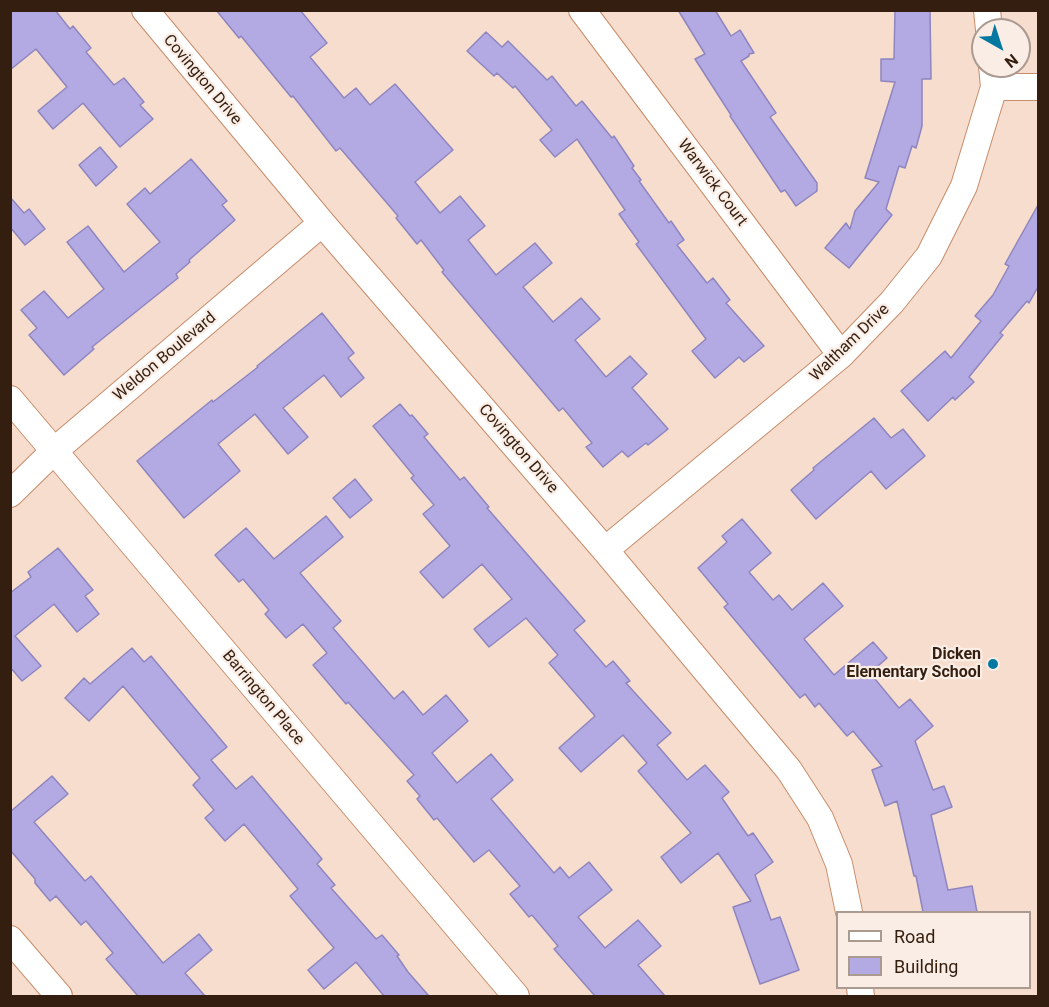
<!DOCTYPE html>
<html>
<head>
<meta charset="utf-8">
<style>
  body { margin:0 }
  #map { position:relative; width:1049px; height:1007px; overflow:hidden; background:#f6ddce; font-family:Roboto,sans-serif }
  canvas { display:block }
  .frame { position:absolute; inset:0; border:12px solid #341e0f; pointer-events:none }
  .legend { position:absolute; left:836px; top:911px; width:195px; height:78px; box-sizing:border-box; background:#faede5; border:2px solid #ab9a8f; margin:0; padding:8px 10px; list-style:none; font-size:18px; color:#341e0f }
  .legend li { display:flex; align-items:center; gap:12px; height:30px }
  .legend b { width:30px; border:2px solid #ab9a8f }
  .north { position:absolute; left:971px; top:18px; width:60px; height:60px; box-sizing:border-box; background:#faede5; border:2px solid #ab9a8f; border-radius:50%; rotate:141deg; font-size:16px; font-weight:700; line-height:24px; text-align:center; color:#341e0f }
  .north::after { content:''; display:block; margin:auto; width:21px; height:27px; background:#0478a1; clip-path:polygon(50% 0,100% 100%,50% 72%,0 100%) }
</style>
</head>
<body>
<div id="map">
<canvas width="1049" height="1007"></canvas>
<div class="frame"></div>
<ul class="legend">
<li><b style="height:8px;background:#fff"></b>Road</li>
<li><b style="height:16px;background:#b3aae3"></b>Building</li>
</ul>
<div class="north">N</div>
</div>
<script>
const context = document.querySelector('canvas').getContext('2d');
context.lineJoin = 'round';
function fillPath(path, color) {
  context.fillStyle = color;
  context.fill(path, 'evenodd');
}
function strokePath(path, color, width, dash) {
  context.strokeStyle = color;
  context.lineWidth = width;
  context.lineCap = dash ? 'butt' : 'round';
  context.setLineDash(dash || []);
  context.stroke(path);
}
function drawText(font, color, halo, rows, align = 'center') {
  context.font = font + ' Roboto,sans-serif';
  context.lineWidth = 4.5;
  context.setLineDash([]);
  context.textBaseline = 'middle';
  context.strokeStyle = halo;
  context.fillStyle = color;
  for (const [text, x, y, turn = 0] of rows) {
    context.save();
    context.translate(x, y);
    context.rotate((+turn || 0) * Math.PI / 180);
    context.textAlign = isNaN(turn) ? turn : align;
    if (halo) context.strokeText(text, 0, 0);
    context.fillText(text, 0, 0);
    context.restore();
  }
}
const building = new Path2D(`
  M10 10H55L70 29 73 26 91 48 86 52 114 85 124 78 144 102 140 105 153 119 120 147 83 103 53 129 38 111 67 87 36 49 10 70Z
  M216 10H300L327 43 310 57 344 98 356 88 370 105 395 84 453 150 415 182 440 213 460 196 485 226 468 240 496 275 535 243 552 263 523 287 553 322 581 298 600 319 575 340 606 377 630 356 647 374 632 388 668 429 648 445 646 443 628 457 622 451 603 467 586 447 592 443 563 408 559 411 442 272 444 270 421 240 417 244 396 218 398 216 340 148 336 151 293 96 291 97 241 36 239 38Z
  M678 10H715L731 36 740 30 754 53 749 54V56L741 61 776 113 770 117 817 183V191L796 206 785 190 781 192 730 116 731 115 695 59 705 54Z
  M895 10H930L931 79H922V126L916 148 912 146 905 168 899 166 886 209 892 215 849 268 825 248 846 223 850 229 855 211 879 182 865 178 895 82 881 81V59H894Z
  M486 32 502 47 508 41 547 80 552 76 576 106 582 101 612 138 614 136 634 166 632 168 641 180 639 181 669 223 671 221 684 240 677 245 707 283 713 278 730 300 726 303 764 346 744 362 739 357 715 378 692 351 706 339 636 244 639 242 619 214 625 210 577 139 555 157 540 140 552 130 515 86 513 88 497 73 494 76 467 51Z
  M100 147 117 167 96 186 79 165Z
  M191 159 227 201 222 205 235 220 189 260 190 262 176 274 178 278 92 347 94 349 64 375 29 335 37 328 21 310 44 291 68 318 104 289 67 242 88 226 124 272 160 242 127 204 145 188 150 194Z
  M10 197 24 213 29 209 45 229 25 245 10 227Z
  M1038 205V287L1029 303 1027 301 1000 333 1003 335 969 377 974 382 955 400 953 397 928 421 901 391 945 351 951 358 981 321 975 316 993 295 1009 266 1005 264Z
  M322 313 354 353 348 358 364 378 341 397 324 375 283 408 308 437 288 454 255 414 218 444 240 471 184 518 137 461 212 400 213 402 258 367 257 366Z
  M400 404 410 416 412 415 428 434 424 437 460 480 464 477 489 507 487 508 585 621 574 630 606 667 613 661 630 681 626 683 671 733 657 745 687 780 705 765 729 792 722 798 748 836 753 833 773 862 755 875 771 920 780 917 799 970 760 984 733 907 751 901 718 853 681 883 661 857 691 833 638 771 647 763 623 735 581 772 559 748 595 716 549 663 558 655 526 618 489 647 474 629 512 599 482 564 443 598 420 572 450 546 423 514 434 505 411 478 414 476 373 426Z
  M874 418 891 438 903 429 925 456 886 489 871 471 816 519 791 490 814 470 813 468Z
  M355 479 372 500 350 518 333 498Z
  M326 516 343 537 300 573 341 621 333 628 394 699 403 691 423 715 446 695 468 721 432 753 457 783 491 754 513 780 491 799 554 873 560 867 569 878 589 862 612 890 578 917 605 948 638 920 661 946 638 965 665 996H595L554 949 558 946 532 915 529 917 510 894 520 886 489 850 474 862 437 818 434 820 417 799 420 796 407 781 414 775 348 702 346 704 313 665 327 653 303 624 286 638 265 614 269 610 243 579 239 582 215 555 246 528 274 559Z
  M742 519 771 553 749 572 773 600 779 595 792 610 823 583 843 606 804 639 834 675 873 642 887 658 870 673 899 708 910 699 933 726 915 741 933 790 944 786 952 807 931 815 948 890 972 886 977 912H923L916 876H914L897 801 885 806 872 770 882 766 853 731 847 736 819 703 815 707 805 694 800 698 724 607 728 604 698 568 727 542 722 536Z
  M58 548 93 590 85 596 99 614 77 632 54 604 15 636 41 666 22 681 10 667V593L31 577 28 572Z
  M132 648 144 662 151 656 227 747 211 760 236 789 252 776 322 859 317 864 335 885 331 888 376 939 382 935 399 955 397 956 408 972 429 996H384L356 962 324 989 308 970 334 948 290 896 298 889 244 824 225 841 205 818 214 810 193 785 200 778 123 686 89 721 65 698 84 678 90 684Z
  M52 776 68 794 34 822 85 881 91 876 163 963 199 934 212 950 185 973 205 996H138L106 959 113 953 86 921 81 925 56 896 50 901 35 883V879L10 850V812Z`);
const minor = new Path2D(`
  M145 10 322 223 605 550 789 770 820 818 839 864 849 912
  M582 10 841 355
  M987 10 989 30
  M994 87H1038
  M10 399 516 996
  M10 494 54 451 322 223
  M605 550 841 355 892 302 929 256 964 186 994 87 992 66
  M10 939 59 996
  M860 988 861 996`);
const markers = [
  [993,664,6,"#0478a1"]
];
const streetNames = [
  ["Covington Drive",202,80,50],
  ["Warwick Court",712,183,53],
  ["Waltham Drive",850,343,-44],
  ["Weldon Boulevard",165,357,-40],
  ["Covington Drive",518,449,49],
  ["Barrington Place",263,698,50]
];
const poiNames = [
  ["Dicken",981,655],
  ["Elementary School",981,673]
];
fillPath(building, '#b3aae3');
strokePath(building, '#8f85bf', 1.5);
strokePath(minor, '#c78d6a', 28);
strokePath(minor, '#fff', 26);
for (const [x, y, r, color] of markers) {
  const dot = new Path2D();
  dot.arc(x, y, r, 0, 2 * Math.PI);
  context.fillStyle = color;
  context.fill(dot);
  strokePath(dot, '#faede5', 2);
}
drawText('16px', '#341e0f', '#faede5', streetNames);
drawText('bold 16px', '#341e0f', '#faede5', poiNames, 'right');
</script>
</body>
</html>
